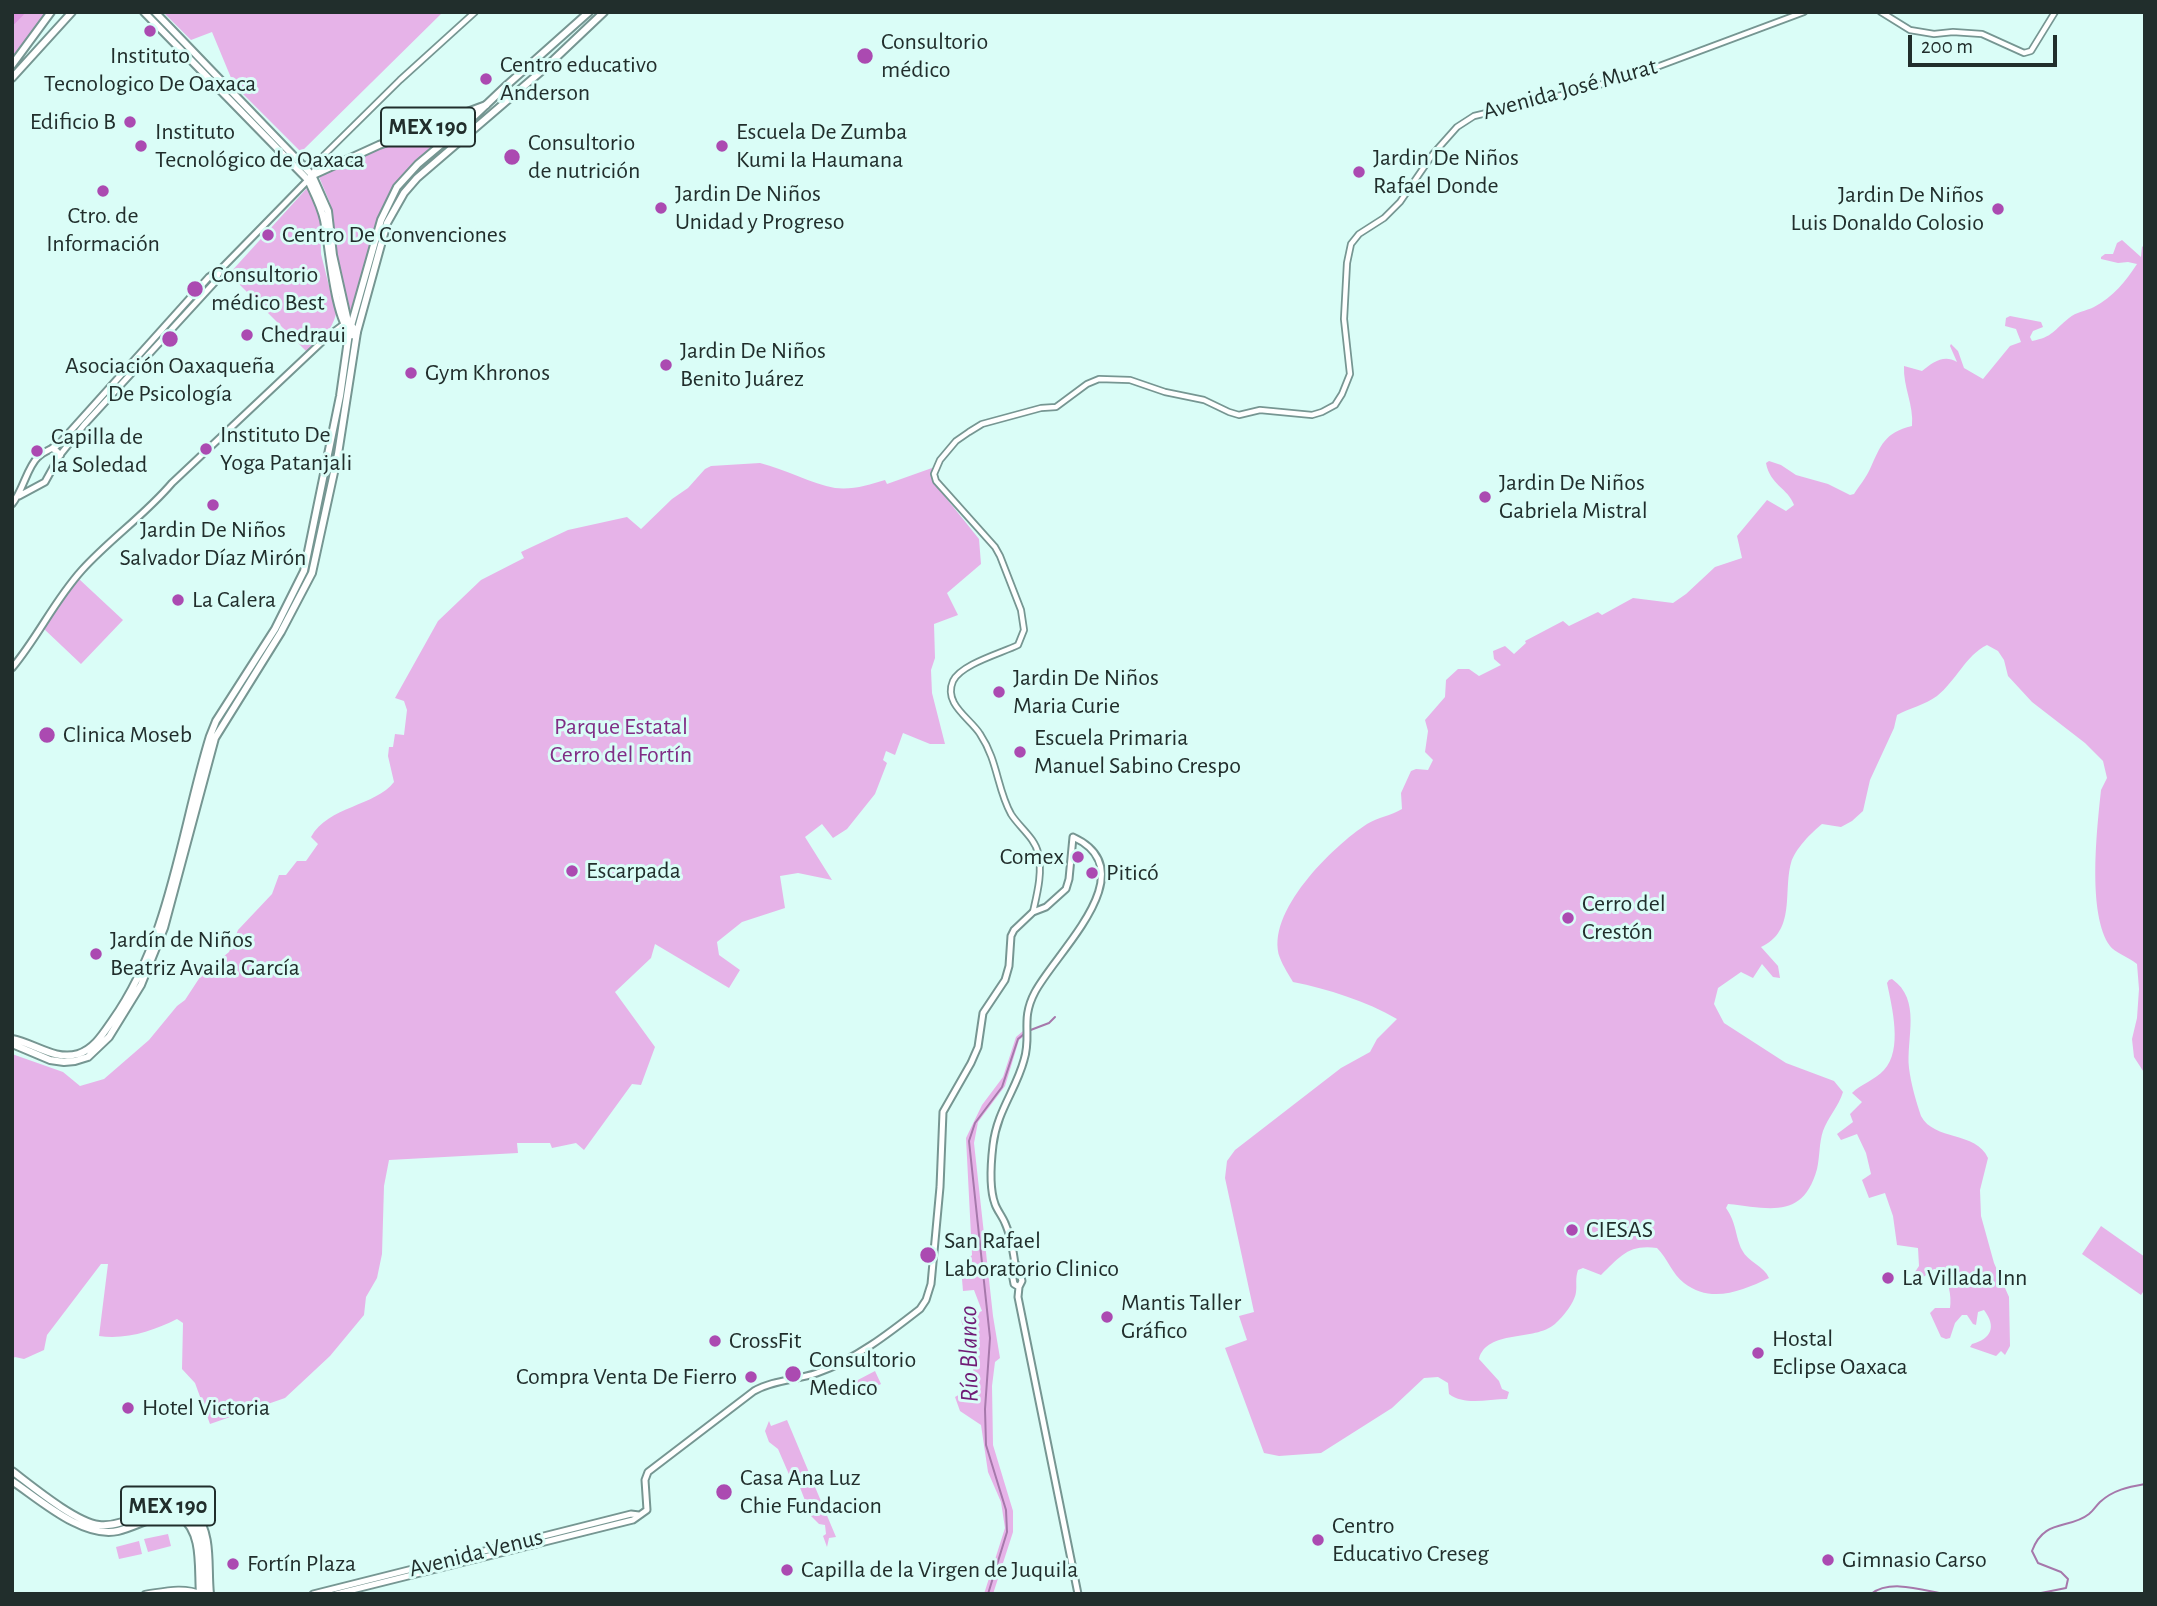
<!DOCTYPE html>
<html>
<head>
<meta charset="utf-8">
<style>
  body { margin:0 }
  #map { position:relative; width:2157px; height:1606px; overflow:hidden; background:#dafdf7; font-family:"Alegreya Sans",sans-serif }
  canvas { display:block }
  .frame { position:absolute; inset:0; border:14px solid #212e2c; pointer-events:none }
  .scale { position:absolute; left:1908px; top:35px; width:149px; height:32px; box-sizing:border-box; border:4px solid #212e2c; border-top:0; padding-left:9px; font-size:21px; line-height:24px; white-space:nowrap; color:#212e2c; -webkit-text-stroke:5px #dafdf7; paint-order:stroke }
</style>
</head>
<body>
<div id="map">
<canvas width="2157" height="1606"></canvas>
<div class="frame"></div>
<div class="scale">200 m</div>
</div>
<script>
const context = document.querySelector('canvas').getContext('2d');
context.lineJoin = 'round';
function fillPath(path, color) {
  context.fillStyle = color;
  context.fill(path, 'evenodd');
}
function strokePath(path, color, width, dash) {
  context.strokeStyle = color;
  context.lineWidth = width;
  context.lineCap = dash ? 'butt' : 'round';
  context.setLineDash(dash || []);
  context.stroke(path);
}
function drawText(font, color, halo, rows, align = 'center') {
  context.font = font + ' "Alegreya Sans",sans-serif';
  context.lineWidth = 6;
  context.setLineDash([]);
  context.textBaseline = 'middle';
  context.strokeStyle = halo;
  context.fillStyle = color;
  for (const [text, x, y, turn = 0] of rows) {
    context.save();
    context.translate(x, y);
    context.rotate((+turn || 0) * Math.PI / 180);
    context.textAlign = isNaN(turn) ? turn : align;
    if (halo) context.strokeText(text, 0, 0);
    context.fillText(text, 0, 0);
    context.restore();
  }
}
const green = new Path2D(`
  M12 12H48L12 61Z
  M163 12H443L301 152 234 85 212 32 191 40Z
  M473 114 445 139 389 199 379 220 350 316 348 315 334 254 330 203 319 177 390 144Z
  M308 187 320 213 321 254 336 314C332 331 320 340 307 352L229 274Z
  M2122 240 2141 257 2142 247 2145 244V1074L2134 1057 2132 1039 2137 1018 2139 989 2137 964C2130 958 2114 952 2110 946 2087 914 2097 829 2101 790L2107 778 2103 761 2085 743 2032 702 2008 676 2004 660 1998 651 1987 645C1966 655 1956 681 1937 696 1925 705 1910 708 1897 715L1894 728 1870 780 1863 811 1852 821 1841 827 1822 824C1811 833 1795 849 1791 863 1783 893 1796 931 1761 947L1778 966 1780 978 1773 977 1762 964 1753 978 1741 972 1718 988 1714 1004 1724 1023 1786 1063 1834 1081 1843 1092C1839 1106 1828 1117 1823 1131 1819 1143 1820 1156 1817 1169 1803 1220 1769 1208 1728 1204L1726 1208C1737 1224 1735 1236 1742 1250 1748 1262 1764 1266 1769 1278 1742 1291 1711 1304 1684 1283 1672 1274 1668 1259 1657 1248 1628 1244 1620 1257 1601 1275L1583 1268 1578 1270C1575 1279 1577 1284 1576 1292 1575 1302 1563 1317 1555 1324 1534 1342 1487 1329 1479 1359L1499 1381 1502 1389 1509 1392 1507 1399C1488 1399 1465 1406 1449 1394L1448 1383 1438 1377 1424 1378 1392 1408 1321 1453 1279 1456 1264 1453 1225 1348 1247 1340 1239 1316 1254 1312 1225 1178 1227 1161 1235 1150 1341 1068 1370 1052 1377 1039 1397 1019C1366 1001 1328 989 1293 982 1289 975 1283 966 1280 958 1264 913 1333 846 1367 824 1378 817 1391 816 1402 809L1401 793 1411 771 1416 769 1428 770 1433 760 1425 752 1428 731 1425 720 1445 697 1446 680 1458 669H1469L1479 676 1501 665 1494 659 1493 651 1505 646 1514 654 1526 643 1525 641 1563 621 1569 626 1598 612 1602 615 1633 598 1673 603 1686 594 1715 567 1742 558 1737 536 1767 500 1786 511 1794 505C1788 488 1770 485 1766 463L1769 461 1781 465 1796 475 1828 484 1850 495 1854 494C1859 486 1866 478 1870 469 1881 445 1884 433 1912 426 1914 405 1903 387 1904 366L1922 371C1933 362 1944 354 1957 362L1950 346 1951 344 1958 351 1964 368 1983 379 2010 346 2021 342 2016 329 2005 326 2006 318 2010 316 2041 322 2043 327 2033 331 2030 337 2032 341C2053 337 2054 330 2069 318 2076 312 2086 311 2094 307 2113 297 2126 281 2137 264L2128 262 2118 263 2101 259V257L2105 254H2113L2117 243Z
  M760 463C785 469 812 484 835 488 853 490 869 485 885 480L887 484 932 468 934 483 979 539 981 564 947 593 958 615 934 624 935 658 931 670 932 693 945 744H930L903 733 895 755 886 751 883 760 887 763 875 794 847 829 833 838 822 824 805 837 832 880 798 873 780 876 785 908 742 922 717 942 719 955 740 970 729 988 655 944 651 958 615 992 655 1047 641 1085 632 1084 584 1150 576 1143 552 1148 550 1143H517L518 1153 389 1160 384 1186 382 1254 377 1278 366 1297 364 1315 330 1356 285 1398 210 1424 195 1383 182 1369 183 1323 177 1319C153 1331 126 1340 99 1336L108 1264H101L47 1335 44 1350 24 1359 15 1357 12 1359V1054L63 1072 80 1086 104 1079 149 1040 177 1006 185 1000 202 974 229 952 238 930 272 894 279 875H286L297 861H306L318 844 311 837C328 806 376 806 394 782L388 756 389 747H393L395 734 404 735 407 710 404 701 395 698 438 621 481 580 524 558 521 552 568 530 627 517 641 529 672 499 688 488 705 469 711 466Z
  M79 579 123 620 81 664 43 628Z
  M1892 979C1922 1000 1906 1038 1909 1068 1911 1084 1916 1101 1921 1116 1934 1141 1976 1131 1988 1158L1980 1190 1981 1216 1994 1263 2009 1297 2010 1346 2005 1355 2001 1351 1996 1356 1970 1347 1972 1344C1991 1339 1997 1327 1984 1310L1978 1312 1976 1325 1973 1324 1967 1315H1962L1955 1323 1950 1338 1946 1339 1941 1337 1930 1313 1935 1308H1950C1952 1296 1948 1279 1941 1270L1934 1269 1922 1278 1916 1279 1915 1272 1919 1266 1918 1248 1897 1245 1893 1216 1885 1193 1869 1198 1862 1180 1871 1174 1866 1153 1857 1134 1841 1140 1837 1134 1853 1122 1850 1114 1862 1102 1852 1093C1861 1084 1875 1080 1884 1070 1903 1050 1892 1007 1887 983L1889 980Z
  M1023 1031 1024 1036 1019 1040 1005 1086 978 1122 974 1143 993 1316 1000 1358 995 1362 992 1386 993 1445 1013 1511V1532L993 1594H984L1005 1528 1001 1502 988 1472 981 1425 960 1411 955 1397 975 1385 971 1352 961 1320 982 1311 974 1290 963 1291 961 1267 972 1255 966 1138 982 1105 1003 1077 1016 1037Z
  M2101 1226 2145 1257V1289L2141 1295 2082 1254Z
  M875 1371 881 1384 860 1394 854 1382Z
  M787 1420 836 1537 829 1538 827 1547 823 1536 826 1534 825 1525 819 1524 811 1516 799 1485 791 1479 778 1449 769 1442 765 1431 769 1421 771 1426Z
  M168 1534 171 1546 148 1552 144 1539Z
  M139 1541 142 1554 119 1559 116 1547Z`);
const stream = new Path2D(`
  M1028 1031 1049 1023 1055 1017
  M988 1594 1007 1532 1006 1510 986 1445 985 1409 990 1338 969 1141 975 1123 1002 1087 1018 1039 1024 1034
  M1871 1594C1890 1579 1922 1590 1944 1594
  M2036 1594 2066 1588 2068 1579 2061 1572 2038 1563 2032 1551C2044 1518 2069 1530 2089 1514 2093 1511 2096 1506 2100 1502 2113 1490 2128 1487 2145 1484`);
const river = new Path2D(`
  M12 20 20 12`);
const tertiary = new Path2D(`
  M1881 12 1910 30 1934 34 1953 32 1982 34 2024 53 2031 51 2055 12
  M313 174 318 161 400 80 475 12
  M1033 912C1037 894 1043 872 1038 853 1035 838 1019 827 1011 814 997 789 998 761 980 734 970 718 943 704 953 681 961 664 1002 653 1018 645L1024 630 1021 610 1000 556 995 547 936 481 934 474 940 460 956 441 969 432 982 424 1041 408 1056 407 1087 384 1099 379 1130 380 1165 392 1204 400 1229 412 1239 415 1260 410 1312 415 1322 412 1335 405 1342 394 1350 374 1344 319 1347 263 1351 244 1359 234 1384 218 1400 202 1433 154 1457 127 1474 116 1583 90 1654 68 1804 12
  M145 1594C165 1591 183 1586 202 1594`);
const secondary = new Path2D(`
  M304 166 318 161
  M19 496 45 482 60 455 84 425 214 283 220 271
  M12 504C23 491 27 467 38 457 43 452 52 449 58 445L209 277 222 268 308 180
  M12 668C38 637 54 601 82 570 110 539 145 515 172 483L327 337 343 325
  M1015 1264 1018 1266 1022 1281 1019 1287 1018 1297 1078 1594
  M313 1594 631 1514 639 1515
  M336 1594 633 1520 647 1510 645 1480 648 1472 754 1391C773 1380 797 1380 817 1373 856 1359 888 1334 920 1309L926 1300 931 1284 940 1187 943 1112 971 1063 978 1047 983 1013 1005 980 1009 966 1011 936 1014 930 1033 912 1046 907 1066 889 1069 879 1073 837C1147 871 1056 952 1035 992 1020 1020 1032 1035 1024 1060 1016 1090 997 1111 993 1145 991 1162 989 1188 995 1204 997 1210 1002 1216 1005 1223 1011 1236 1013 1250 1015 1264L1011 1268 1014 1284 1019 1287`);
const primary = new Path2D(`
  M144 12 308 180C314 193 321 206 324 220 329 245 334 320 352 335
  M12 65 51 12
  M12 78 72 12
  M311 176 379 145 486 105
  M53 448 60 455
  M12 1039C34 1043 55 1061 78 1054 94 1049 103 1034 112 1021 170 940 181 830 210 736L216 721 275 629 304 571 340 396 349 333
  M12 1044 50 1060 64 1062 75 1061 88 1057 109 1037 141 985 164 928 215 738 281 632 312 573 338 454 357 332 348 322 333 255 328 211 312 175 155 12
  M12 1471C32 1486 75 1522 99 1525 117 1527 135 1517 151 1510 208 1486 202 1561 205 1594
  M12 1481C39 1499 83 1539 118 1531 139 1526 159 1511 181 1517 203 1532 198 1569 200 1594
  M185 1510 195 1513C213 1535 207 1567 210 1594`);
const trunk = new Path2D(`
  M357 332 387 223 404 193 417 178 545 68 604 12
  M349 333 381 220 397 187 418 164 468 122 507 85 589 12`);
const markers = [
  [150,31,7,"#ab4ab1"],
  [865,56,9,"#ab4ab1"],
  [486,79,7,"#ab4ab1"],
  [130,122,7,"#ab4ab1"],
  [141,146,7,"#ab4ab1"],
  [722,146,7,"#ab4ab1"],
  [512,157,9,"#ab4ab1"],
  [1359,172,7,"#ab4ab1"],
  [103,191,7,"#ab4ab1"],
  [661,208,7,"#ab4ab1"],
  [1998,209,7,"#ab4ab1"],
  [268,235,7,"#ab4ab1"],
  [195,289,9,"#ab4ab1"],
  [247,335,7,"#ab4ab1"],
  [170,339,9,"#ab4ab1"],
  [666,365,7,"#ab4ab1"],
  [411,373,7,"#ab4ab1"],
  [206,449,7,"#ab4ab1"],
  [37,451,7,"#ab4ab1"],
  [1485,497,7,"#ab4ab1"],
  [213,505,7,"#ab4ab1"],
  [178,600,7,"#ab4ab1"],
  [999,692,7,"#ab4ab1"],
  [47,735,9,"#ab4ab1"],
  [1020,752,7,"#ab4ab1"],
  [1078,857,7,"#ab4ab1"],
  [572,871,7,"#ab4ab1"],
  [1092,873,7,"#ab4ab1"],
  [1568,918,7,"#ab4ab1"],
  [96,954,7,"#ab4ab1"],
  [1572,1230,7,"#ab4ab1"],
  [928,1255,9,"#ab4ab1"],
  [1888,1278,7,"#ab4ab1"],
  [1107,1317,7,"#ab4ab1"],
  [715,1341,7,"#ab4ab1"],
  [1758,1353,7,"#ab4ab1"],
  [793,1374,9,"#ab4ab1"],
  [751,1377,7,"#ab4ab1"],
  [128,1408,7,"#ab4ab1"],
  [724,1492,9,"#ab4ab1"],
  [1318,1540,7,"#ab4ab1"],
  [1828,1560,7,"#ab4ab1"],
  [233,1564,7,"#ab4ab1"],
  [787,1570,7,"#ab4ab1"]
];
const shields = [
  [428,127,94],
  [168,1506,94]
];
const shieldNames = [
  ["MEX 190",428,127],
  ["MEX 190",168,1506]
];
const poiNames = [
  ["Consultorio",881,42],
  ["médico",881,70],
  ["Instituto",150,56,"center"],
  ["Tecnologico De Oaxaca",150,84,"center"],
  ["Centro educativo",500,65],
  ["Anderson",500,93],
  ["Edificio B",116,122,"right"],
  ["Instituto",155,132],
  ["Tecnológico de Oaxaca",155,160],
  ["Escuela De Zumba",736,132],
  ["Kumi Ia Haumana",736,160],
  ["Consultorio",528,143],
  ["de nutrición",528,171],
  ["Jardin De Niños",1373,158],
  ["Rafael Donde",1373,186],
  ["Jardin De Niños",675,194],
  ["Unidad y Progreso",675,222],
  ["Jardin De Niños",1984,195,"right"],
  ["Luis Donaldo Colosio",1984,223,"right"],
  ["Ctro. de",103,216,"center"],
  ["Información",103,244,"center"],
  ["Centro De Convenciones",282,235],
  ["Consultorio",211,275],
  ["médico Best",211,303],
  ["Chedraui",261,335],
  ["Jardin De Niños",680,351],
  ["Benito Juárez",680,379],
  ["Asociación Oaxaqueña",170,366,"center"],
  ["De Psicología",170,394,"center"],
  ["Gym Khronos",425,373],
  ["Instituto De",220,435],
  ["Yoga Patanjali",220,463],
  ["Capilla de",51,437],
  ["la Soledad",51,465],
  ["Jardin De Niños",1499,483],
  ["Gabriela Mistral",1499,511],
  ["Jardin De Niños",213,530,"center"],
  ["Salvador Díaz Mirón",213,558,"center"],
  ["La Calera",192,600],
  ["Jardin De Niños",1013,678],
  ["Maria Curie",1013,706],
  ["Clinica Moseb",63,735],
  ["Escuela Primaria",1034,738],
  ["Manuel Sabino Crespo",1034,766],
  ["Comex",1064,857,"right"],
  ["Escarpada",586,871],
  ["Piticó",1106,873],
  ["Cerro del",1582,904],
  ["Crestón",1582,932],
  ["Jardín de Niños",110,940],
  ["Beatriz Availa García",110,968],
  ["CIESAS",1586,1230],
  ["San Rafael",944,1241],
  ["Laboratorio Clinico",944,1269],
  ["La Villada Inn",1902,1278],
  ["Mantis Taller",1121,1303],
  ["Gráfico",1121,1331],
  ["Hostal",1772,1339],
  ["Eclipse Oaxaca",1772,1367],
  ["CrossFit",729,1341],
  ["Consultorio",809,1360],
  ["Medico",809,1388],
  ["Compra Venta De Fierro",737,1377,"right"],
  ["Hotel Victoria",142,1408],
  ["Casa Ana Luz",740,1478],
  ["Chie Fundacion",740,1506],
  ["Centro",1332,1526],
  ["Educativo Creseg",1332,1554],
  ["Gimnasio Carso",1842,1560],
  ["Fortín Plaza",247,1564],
  ["Capilla de la Virgen de Juquila",801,1570]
];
const streetNames = [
  ["Avenida José Murat",1570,89,-15],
  ["Avenida Venus",476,1553,-14]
];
const parkNames = [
  ["Parque Estatal",621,727],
  ["Cerro del Fortín",621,755]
];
const waterNames = [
  ["Río Blanco",969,1354,-91]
];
fillPath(green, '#e6b3e8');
strokePath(stream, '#a678ab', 2);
strokePath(river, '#df97e2', 9);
strokePath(tertiary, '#769692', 8);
strokePath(secondary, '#769692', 9);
strokePath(primary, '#769692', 10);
strokePath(trunk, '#769692', 10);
strokePath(tertiary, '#fff', 4.5);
strokePath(secondary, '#fff', 5);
strokePath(primary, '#fff', 6);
strokePath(trunk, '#fff', 6);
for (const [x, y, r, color] of markers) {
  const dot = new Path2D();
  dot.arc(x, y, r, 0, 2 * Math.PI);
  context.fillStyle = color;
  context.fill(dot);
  strokePath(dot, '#dafdf7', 2.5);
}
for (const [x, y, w] of shields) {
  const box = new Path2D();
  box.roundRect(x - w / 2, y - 19.5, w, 39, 5);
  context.fillStyle = '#dafdf7';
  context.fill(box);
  strokePath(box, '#212e2c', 2);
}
drawText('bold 23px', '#212e2c', null, shieldNames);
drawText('24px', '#212e2c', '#dafdf7', poiNames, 'left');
drawText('24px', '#212e2c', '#dafdf7', streetNames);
drawText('24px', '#802d85', '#dafdf7', parkNames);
drawText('italic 26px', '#6f1b75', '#dafdf7', waterNames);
</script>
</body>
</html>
